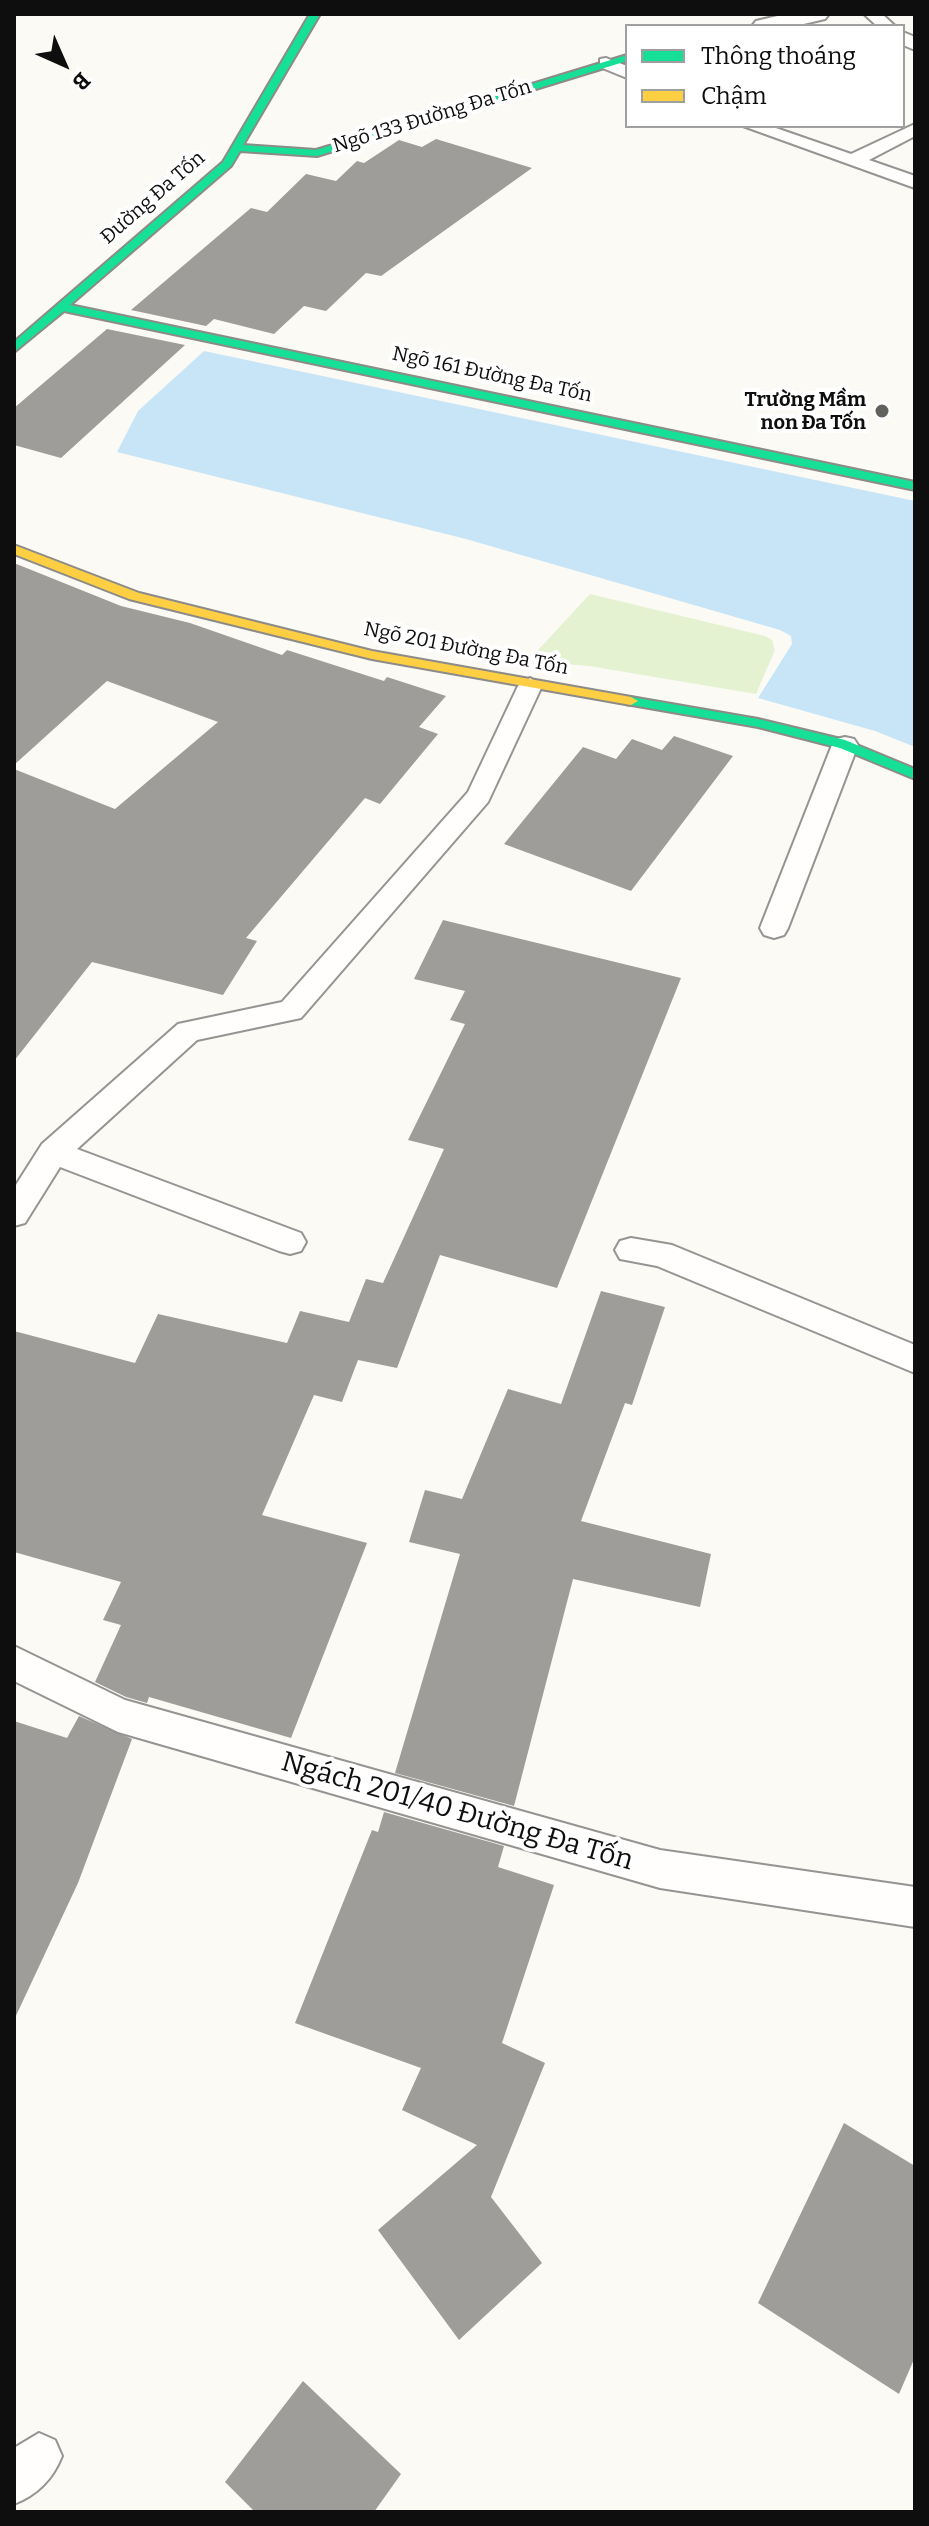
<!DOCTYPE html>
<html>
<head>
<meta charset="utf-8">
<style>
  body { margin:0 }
  #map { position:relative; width:929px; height:2526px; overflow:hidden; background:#fcfaf4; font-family:Bitter,serif }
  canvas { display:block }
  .frame { position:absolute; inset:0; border:16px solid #0e0e0e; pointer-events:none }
  .legend { position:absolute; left:625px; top:24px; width:280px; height:104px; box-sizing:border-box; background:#fff; border:2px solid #9f9f9f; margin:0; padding:10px 14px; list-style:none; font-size:24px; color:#0e0e0e }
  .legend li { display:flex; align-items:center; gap:16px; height:40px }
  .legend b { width:40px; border:2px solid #9f9f9f }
  .north { position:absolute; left:24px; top:24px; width:80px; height:80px; -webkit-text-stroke:6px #fff; paint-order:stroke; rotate:135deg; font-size:22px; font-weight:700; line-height:32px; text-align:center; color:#0e0e0e }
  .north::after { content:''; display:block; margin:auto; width:28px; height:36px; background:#0e0e0e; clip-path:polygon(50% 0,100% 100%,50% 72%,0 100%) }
</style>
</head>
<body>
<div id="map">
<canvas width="929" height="2526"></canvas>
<div class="frame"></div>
<ul class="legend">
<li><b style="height:10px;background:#16e098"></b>Thông thoáng</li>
<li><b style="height:10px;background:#ffcf43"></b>Chậm</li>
</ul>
<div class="north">B</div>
</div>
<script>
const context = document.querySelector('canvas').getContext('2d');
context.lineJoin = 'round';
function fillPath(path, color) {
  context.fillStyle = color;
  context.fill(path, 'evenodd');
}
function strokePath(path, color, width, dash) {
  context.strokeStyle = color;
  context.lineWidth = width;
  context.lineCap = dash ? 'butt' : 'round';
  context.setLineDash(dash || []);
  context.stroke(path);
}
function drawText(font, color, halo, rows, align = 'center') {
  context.font = font + ' Bitter,serif';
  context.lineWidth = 8;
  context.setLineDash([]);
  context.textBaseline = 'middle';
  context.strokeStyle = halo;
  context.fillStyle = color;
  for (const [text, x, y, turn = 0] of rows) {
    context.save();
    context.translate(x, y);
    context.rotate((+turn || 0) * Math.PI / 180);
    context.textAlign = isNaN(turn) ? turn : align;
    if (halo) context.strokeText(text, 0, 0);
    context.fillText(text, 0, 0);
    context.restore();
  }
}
const green = new Path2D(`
  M590 594 765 636 772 640 775 650 756 694 589 666 528 661Z`);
const water = new Path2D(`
  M204 351 915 501V747L875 731 758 698 792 644 791 636 780 630 466 539 117 452 138 411Z`);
const building = new Path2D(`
  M436 139 532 168 381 276 366 273 326 311 304 306 274 334 214 319 206 326 131 310 251 208 267 212 306 174 336 181 357 161 364 163 399 140 422 147Z
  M107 329 185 345 61 458 14 445V408Z
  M14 563 121 606 190 623 282 655 287 650 384 681 387 677 446 696 419 727 438 734 380 804 365 798 246 938 257 941 223 995 92 962 14 1061V769L115 809 218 722 107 681 14 765Z
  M674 736 733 756 631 891 504 844 583 747 616 759 632 739 662 750Z
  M443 920 681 978 557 1288 440 1255 397 1368 358 1360 342 1402 314 1395 262 1515 367 1543 291 1738 149 1697 147 1703 126 1697 95 1682 121 1625 103 1620 121 1582 14 1552V1331L135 1363 158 1314 287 1343 300 1311 349 1322 366 1279 383 1283 444 1149 408 1140 465 1024 450 1020 465 991 414 979Z
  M601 1291 665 1307 632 1405 625 1403 581 1521 711 1554 700 1607 573 1579 514 1806 395 1773 460 1554 409 1542 425 1490 462 1499 508 1389 561 1404Z
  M79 1716 132 1739 78 1883 14 2020V1721L67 1738Z
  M384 1812 504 1846 498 1867 554 1885 502 2043 545 2063 491 2197 542 2263 459 2340 378 2230 477 2145 402 2110 421 2068 295 2023 372 1830 378 1832Z
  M844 2123 915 2166V2357L899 2394 758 2303Z
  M303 2381 401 2474 374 2512H255L225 2482Z`);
const lane = new Path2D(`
  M864 14H882L895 26H877Z
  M903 32 915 37V50L903 45Z
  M606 58 627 66V78L600 67V59Z
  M915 124V136L869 160 915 176V188L743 126H770L851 154Z
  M530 678 542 686 488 802 301 1018 197 1040 77 1149 301 1233 306 1242 301 1251 290 1254 279 1251 60 1167 25 1223 14 1226V1188L42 1144 178 1024 282 1002 468 792 518 686Z
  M845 737 854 739 858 745 788 928 784 935 774 938 764 935 760 928 832 745 836 739Z
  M631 1238 672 1245 915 1345V1373L657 1266 620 1259 615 1250 620 1241Z
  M14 1646 125 1700 660 1850 915 1887V1927L660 1888 118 1732 14 1681Z
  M39 2433 55 2440 62 2456C53 2479 37 2495 14 2504V2448Z`);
const street = new Path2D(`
  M786 14H829L825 19 795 26H752L756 21Z`);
const fast = new Path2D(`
  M310 14H320L243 145 316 150 627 55V61L317 156 240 151 231 166 70 305 915 482V490L64 311 14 352V342L223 162Z
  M631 697 758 719 845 740 915 769V779L840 748 758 727 626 704 624 701Z`);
const slow = new Path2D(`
  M14 545 139 593 372 651 631 697 638 701 631 705 372 659 129 599 14 554Z`);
const markers = [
  [882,411,8,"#61615e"]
];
const farStreetnames = [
  ["Ngõ 133 Đường Đa Tốn",432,117,-17],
  ["Đường Đa Tốn",153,198,-41],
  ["Ngõ 161 Đường Đa Tốn",492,375,12],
  ["Ngõ 201 Đường Đa Tốn",466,649,11]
];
const farPoinames = [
  ["Trường Mầm",866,400],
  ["non Đa Tốn",866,423]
];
const nearStreetnames = [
  ["Ngách 201/40 Đường Đa Tốn",457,1812,16]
];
fillPath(green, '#e4f2d2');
fillPath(water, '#c8e5f8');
fillPath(building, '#9f9d99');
strokePath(lane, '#959492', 4);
strokePath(street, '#959492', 4);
strokePath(fast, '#8c8b88', 4);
strokePath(slow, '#8c8b88', 4);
fillPath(lane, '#fffefd');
fillPath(street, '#fffefd');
fillPath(fast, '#16e098');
fillPath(slow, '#ffcf43');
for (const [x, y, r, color] of markers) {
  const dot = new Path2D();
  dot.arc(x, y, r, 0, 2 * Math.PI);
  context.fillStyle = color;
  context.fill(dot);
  strokePath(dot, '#fff', 3);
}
drawText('20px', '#0e0e0e', '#fff', farStreetnames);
drawText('bold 20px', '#0e0e0e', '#fff', farPoinames, 'right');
drawText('28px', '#0e0e0e', '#fff', nearStreetnames);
</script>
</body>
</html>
